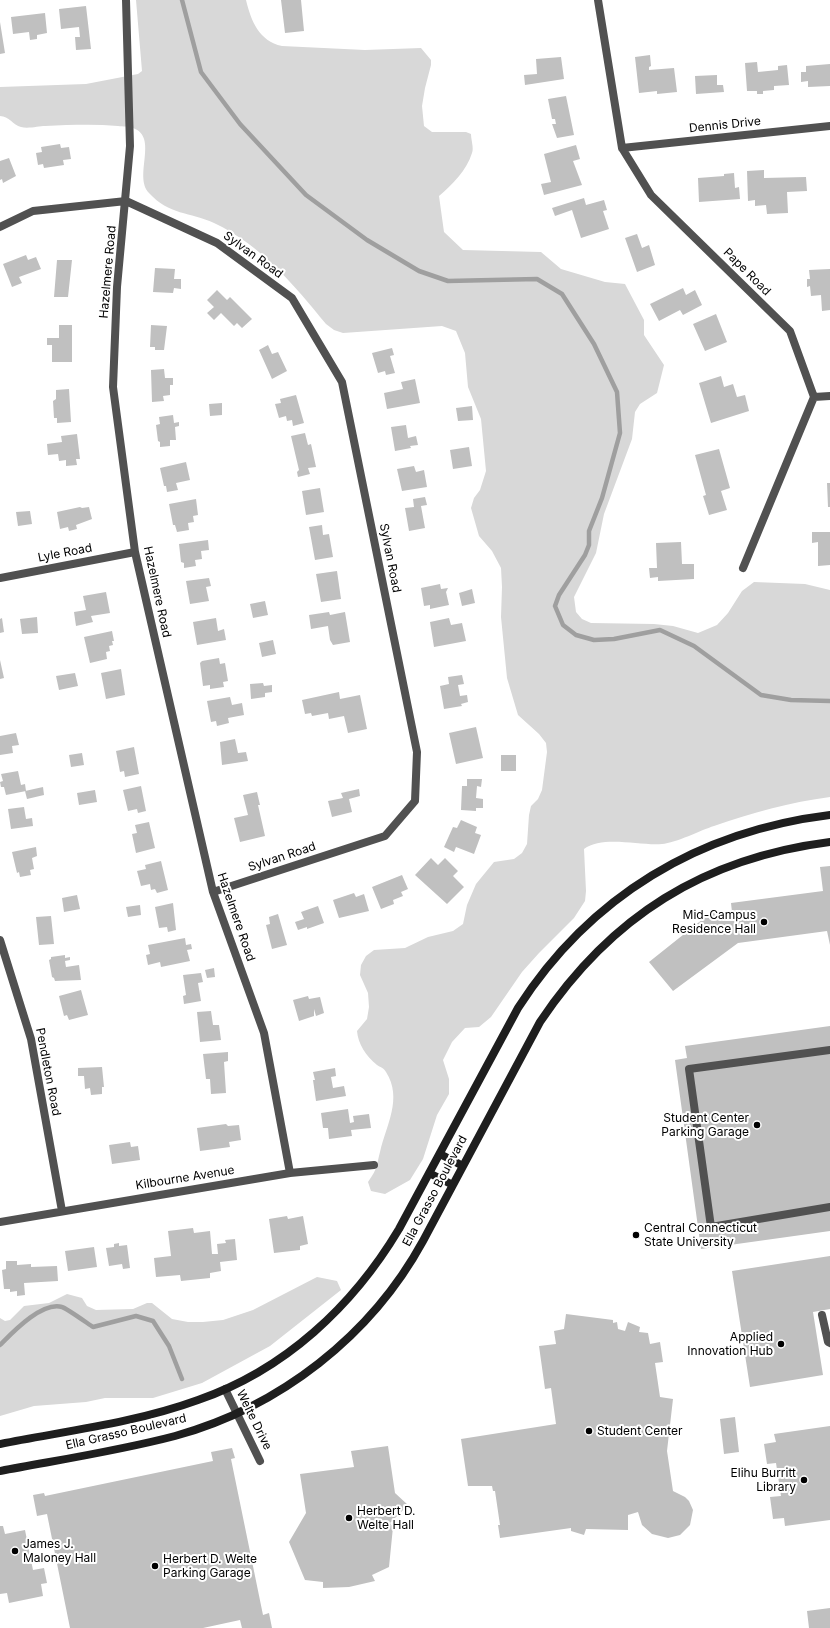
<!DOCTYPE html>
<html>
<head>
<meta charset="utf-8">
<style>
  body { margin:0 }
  canvas { display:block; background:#fff }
</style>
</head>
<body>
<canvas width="830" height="1628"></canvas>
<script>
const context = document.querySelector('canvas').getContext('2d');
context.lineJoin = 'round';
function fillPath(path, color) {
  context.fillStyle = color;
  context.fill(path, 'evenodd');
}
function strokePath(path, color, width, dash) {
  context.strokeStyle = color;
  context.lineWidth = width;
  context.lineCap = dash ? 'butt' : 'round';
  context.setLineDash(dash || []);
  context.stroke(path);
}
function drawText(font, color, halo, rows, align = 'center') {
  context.font = font + ' Inter,sans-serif';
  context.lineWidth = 4;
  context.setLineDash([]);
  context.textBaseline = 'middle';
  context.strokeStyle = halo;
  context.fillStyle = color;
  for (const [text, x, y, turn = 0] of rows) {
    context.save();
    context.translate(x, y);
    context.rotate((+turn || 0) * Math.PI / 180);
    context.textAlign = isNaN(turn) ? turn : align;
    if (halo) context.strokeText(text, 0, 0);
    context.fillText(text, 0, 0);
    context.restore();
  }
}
const green = new Path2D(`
  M136 0H246C251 21 259 41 282 46L365 50 421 48 431 60V65L425 88 422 106 424 126 432 132H466L471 134C471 140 474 148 472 153 467 170 452 185 439 196L444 232 463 250 541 252 561 269 605 282 625 284 644 320V335L664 365 657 393 640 404 635 412 632 439 604 514 596 553 574 597 576 612 582 619 591 623 654 624 673 626 698 633 717 625 728 613 742 591 754 582 805 584 830 590V797C791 802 751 813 714 826 701 830 676 843 662 844 640 846 603 835 584 849L586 891 585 901 574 918 539 953 522 972 491 1017 479 1027 465 1028 452 1042 443 1060 449 1079V1094L437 1115 423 1159 410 1180 385 1194 371 1191 368 1182C378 1168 376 1167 380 1152 386 1125 403 1099 386 1072 384 1068 380 1067 377 1065 366 1056 358 1044 357 1031L367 1019 369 1007 368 993 360 975 361 965 366 956 374 950 405 948 428 937 453 931 463 924 467 905 476 884 494 862 514 859 522 853 527 844 529 815 531 806 538 799 542 790 547 752 546 743 539 734 518 715 507 678 501 617 502 587 501 568 492 551 479 536 471 508 474 498 480 490 486 471 481 419 468 387 465 353 456 331 442 326 343 333 334 330 326 324C294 285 261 245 214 223 190 212 169 215 149 193 133 176 159 137 133 128 129 126 123 127 118 126 94 124 70 125 45 126 39 126 28 129 21 127 13 125 9 116 0 116V87L86 84 138 74 142 71Z
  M317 1277 337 1281 341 1290 270 1346 202 1383 153 1398H105L86 1402 34 1406 0 1416V1318L5 1321 10 1320 24 1306 49 1303 67 1294 82 1298 87 1306 96 1310 133 1309 147 1303H152L172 1319 188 1322H203L223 1320 253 1310Z`);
const stream = new Path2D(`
  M182 0 201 72 240 124 306 195 367 240 419 271 448 281 537 279 562 294 594 344 617 392 620 433 602 498 589 531V545L585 555 559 595 555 606 563 625 576 635 594 640 614 639 660 630 694 646 761 695 791 700 830 701
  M0 1345C12 1333 42 1301 62 1307 66 1308 87 1323 93 1327L136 1316 153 1321 169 1346 182 1379`);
const building = new Path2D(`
  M281 0H301L304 31 285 33Z
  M86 6 91 49 76 50 75 37H80L79 27 61 29 59 9Z
  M45 13 47 33 37 35V39L30 40 29 32 13 34 11 17Z
  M0 22 5 53 0 54Z
  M650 55 651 66 649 67V70L674 68 677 92 657 94V91L639 93 635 57Z
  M561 57 564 79 525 85 524 75 537 74 536 59Z
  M757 62 758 72 778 70V66L787 65 789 85 774 86V90L763 91V94H757V91H747L745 63Z
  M830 64V86L808 87V81L801 82V72H806V66Z
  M717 75V85H723L724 92 696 94 695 76Z
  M566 96 574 135 557 138 552 124H556L555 119H552L548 99Z
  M60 144 61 148 69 147 71 159 63 160 64 165 44 168 43 164 38 165 36 153 42 152 41 147Z
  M576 145 580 159 573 161 582 185 544 195 541 184 551 182 544 154Z
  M9 158 16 176 3 183 2 179 0 180V161Z
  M764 170V178L806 177 807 191 787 192 788 213 767 214 766 205 755 206V200L748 201 747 171Z
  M734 173 735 188 739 187 740 199 699 202 698 178 724 176V174Z
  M584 198 586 205 604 200 607 210 603 211 609 229 581 238 572 210 555 216 552 208Z
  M637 234 642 248 649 245 655 265 637 272 625 238Z
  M26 255 28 260 36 257 41 269 19 277 22 283 12 287 3 264Z
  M57 260H72L68 297H54Z
  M155 268 175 269 174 279H181V289L174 288 173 293 153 292Z
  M830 269V310L822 311 821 295 811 296 810 286 807 287V279H810L809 270Z
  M683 288 686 295 695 290 702 305 683 315 680 310 659 321 650 304Z
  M217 290 227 300 230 297 252 319 242 328 237 323 234 326 221 313 214 320 207 313 214 307 207 300Z
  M716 314 727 342 705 351 693 324Z
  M59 325H72V362H52V345H47V338H59Z
  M151 325 167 326 164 350H155V347H150Z
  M268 345 272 354 278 352 287 371 272 379 259 350Z
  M392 348 394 355 390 356 395 373 386 375 385 371 378 373 372 353Z
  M164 369 165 378H173V385H170V395L163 396 164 401 152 402 151 370Z
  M721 376 724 387 733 384 737 397 745 395 749 411 711 423 699 383Z
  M415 379 420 403 387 409 384 393 403 389 401 382Z
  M69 389 71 422 57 423V418H54L53 401 56 399V390Z
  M296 395 304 423 293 426 292 420 287 421 286 416 279 418 275 404 281 403 280 399Z
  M222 403V415L210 416 209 404Z
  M472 406 473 420 458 421 456 408Z
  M173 415 174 423 179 422V426L175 427 176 440H170V446L160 447V442L158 441 156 425 160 424 159 417Z
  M406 425 408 438 416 436 418 445 410 446 411 448 395 451 391 427Z
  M305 433 308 445 311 444 316 467 308 468 310 474 298 477 297 472 299 470 291 436Z
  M77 434 80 459H76L77 465 66 466V460L59 461 58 454 48 455 47 444 62 442 61 436Z
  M469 447 472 466 453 469 450 450Z
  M719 449 730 488 721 491 727 510 709 515 703 496 706 495 695 455Z
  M186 462 190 480 176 483 178 490 167 492 166 486H164L160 468Z
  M414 466 416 472 424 470 427 487 402 491 397 469Z
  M827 483H830V507H828Z
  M320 488 324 512 306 515 302 491Z
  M425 497 427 505 421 506 425 528 409 531 405 508 414 507 413 499Z
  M196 499 198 515 193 516 194 522 188 523 189 530 177 532 175 525H173L169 504Z
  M80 507 82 508 89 507 92 519 76 525 77 529 69 531 68 527 60 529 57 512Z
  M30 511 32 524 18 526 16 512Z
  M322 525 323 535 329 534 333 557 315 560 309 527Z
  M812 532H830V565L818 566V542L812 543Z
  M208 540 209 550 201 551 202 559 195 560 196 566 184 568V563L181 562 179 544Z
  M681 542 682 564H694V579L658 581V577L650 578 649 568H657L656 543Z
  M337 571 341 599 321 602 316 574Z
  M209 578 211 586 206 587 209 601 190 604 186 581Z
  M440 584 441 589 448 588 446 592 449 605 430 609V605L424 606 421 588Z
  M472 589 475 603 462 606 459 593Z
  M106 592 110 613 91 616 93 622 76 626 74 612 86 610 83 596Z
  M265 601 268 615 253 618 250 604Z
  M329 612 330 615 345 612 350 642 333 645 330 640 328 626 311 629 309 615Z
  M37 617 38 633 22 634 20 619Z
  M2 618 4 632 0 633V619Z
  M216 618 218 631 224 629 226 640 197 645 193 622Z
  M449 618 451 625 462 623 466 641 434 647 430 622Z
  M112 631 114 641H112L113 645 109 646 110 651 106 652 107 659 90 663 84 637Z
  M273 640 276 654 262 657 259 643Z
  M219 658 220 664 225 663 228 681 223 682 224 687 210 689V685L203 686 200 663 202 661Z
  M0 660 4 678 0 679Z
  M121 669 125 695 106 699 101 673Z
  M75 673 78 686 59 690 56 676Z
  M462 675 464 684 458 685 460 696 467 695 468 702 461 704 462 706 444 709 440 686 449 684 448 677Z
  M263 683 264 686 272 685V692L265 693V697L251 699 250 684Z
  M339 692 340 699 360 695 367 729 348 733 344 716 329 719 328 713 312 716 311 713 305 714 302 700Z
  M230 697 232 705 242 703 244 715 228 718 229 723 217 726 216 721 211 722 207 701Z
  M476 727 483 758 456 764 449 733Z
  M16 733 19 745 12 746 13 753 0 755V736Z
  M235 739 238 753 246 752 248 761 222 765 220 742Z
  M134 747 139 774 125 777 124 771 120 772 116 751Z
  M82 753 84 765 71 767 69 755Z
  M501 755H516V771H501Z
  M18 771 21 785 25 784 26 791 6 795 4 787H1L0 782 3 781 1 774Z
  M467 779H482L481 787 477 786 476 798 483 799V808H476V811L461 810 462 786H467Z
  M141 786 146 811 138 813 137 809 128 811 123 790Z
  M43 787 44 795 27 799 25 791Z
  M359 789 360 796 349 799 352 812 332 817 328 801 343 798 341 793Z
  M95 790 97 802 79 805 77 793Z
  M257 792 260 805H258L265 836 240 842 234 818 248 815 243 795Z
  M24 807 26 819 32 818 33 826 11 829 8 809Z
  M461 820 477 827 475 833 481 835 474 854 456 847 454 852 444 847 453 827 457 828Z
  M149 822 155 848 136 853 132 834 137 833 135 825Z
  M36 847 37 856 32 858 34 869 30 870 31 875 20 877 19 872 17 873 12 852Z
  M431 858 438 865 445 858 458 871 453 876 464 887 447 904 415 875Z
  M161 861 168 890 157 893 155 889 151 890 150 884 141 886 137 871 146 869 145 865Z
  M830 866V945L827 931 738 943 673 991 649 962 713 911 715 913 732 912 731 903 823 891 820 867Z
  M402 875 408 889 401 892 403 896 393 900 394 904 381 909 372 887Z
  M354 893 356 897 364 894 369 911 339 918 333 900Z
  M77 895 80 909 64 912 62 898Z
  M173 903 176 930 168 932 167 927 159 928 155 907Z
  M140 905 141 915 128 917 126 907Z
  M318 906 324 923 307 929V927L298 930 295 922 304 919 301 912Z
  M278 914 287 945 272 949 266 925 270 924 269 917Z
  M51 916 54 944 39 945 36 917Z
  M185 938 186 945 191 944 192 949 187 950 190 961 161 967 160 962 148 965 146 955 150 954 148 945Z
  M65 955V958L70 957V960L65 961 66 967 79 965 81 980 55 981 54 978 52 977 49 960 51 959V957Z
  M214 968 215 977 207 978 205 970Z
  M201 973 203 982 198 983 201 1001 184 1004 183 996 186 995 183 975Z
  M81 990 88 1015 69 1020 67 1015 64 1016 59 996Z
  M308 996 309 999 320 997 324 1013 316 1016 314 1009V1016L299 1021 293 1000Z
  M211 1011 213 1025H219L221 1040 200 1042 197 1012Z
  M830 1026V1231L701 1249 675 1060 687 1058 685 1046Z
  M228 1052V1061L224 1062 226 1093 211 1094 210 1079H206L203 1054Z
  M102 1067 104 1087H102V1094L91 1095 90 1088 85 1089 84 1076H78V1068Z
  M335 1068 336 1076 331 1077 333 1088 344 1086 346 1096 316 1101 313 1080H315L313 1072Z
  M348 1109 350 1123 354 1122 353 1116 369 1114 371 1128 351 1130 352 1136 329 1139 328 1128H323L321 1113Z
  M226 1124 228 1126 239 1125 241 1140 229 1142 230 1147 200 1151 197 1128Z
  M130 1142 131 1147 138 1146 140 1160 112 1164 109 1145Z
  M287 1216 288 1219 303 1216 308 1244 300 1246V1250L274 1253 269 1219Z
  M193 1228 194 1233 210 1231 212 1254H218L217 1244 226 1243 225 1240 235 1239 237 1260 220 1262 221 1271 210 1273V1278L181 1281 180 1275 156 1277 154 1258 171 1256 168 1231Z
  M119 1243V1246L127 1245 130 1268 123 1269 122 1264 109 1266 106 1248 114 1247V1244Z
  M94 1247 97 1267 68 1271 65 1251Z
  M830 1256V1309L813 1312 823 1375 750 1387 732 1271Z
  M6 1261H17V1265L31 1264V1267L57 1266 58 1281 24 1283 25 1295 17 1296V1291L10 1292V1289H4L2 1270 6 1269Z
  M566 1314 613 1320V1323L617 1322 618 1329 625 1331 628 1322 640 1327 639 1332 648 1333 650 1344 660 1342 663 1362 655 1363 660 1397 673 1399 667 1451 673 1491 685 1497 689 1501 693 1510 690 1525 680 1535 668 1538 652 1534 642 1525 638 1512 628 1515V1530L586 1529 584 1535 571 1531V1528L500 1538 498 1525H500L495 1491H493L492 1486H468L461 1439 556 1424 551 1388 545 1389 539 1346 556 1344 554 1331 564 1329Z
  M735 1417 739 1452 724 1454 720 1419Z
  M830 1426V1520L785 1526 784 1518 773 1519 770 1497 781 1496 776 1463 767 1464 764 1444 776 1442 774 1434Z
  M388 1446 395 1493 408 1505 390 1523 393 1527 389 1567 372 1575 375 1581 349 1587 323 1588V1582L305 1580 289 1542 306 1513 300 1474 354 1467 351 1451Z
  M232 1448 235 1458 231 1459 263 1615 269 1613 272 1628H242L240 1620 203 1628H70L47 1514 37 1516 33 1495 44 1493 45 1496 213 1461 211 1452Z
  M0 1526H3L5 1534 25 1530 33 1570 44 1568 47 1583 41 1584 43 1596 9 1603 7 1593 0 1594Z
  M830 1608V1628H809L807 1611Z`);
const lane = new Path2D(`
  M830 1050 689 1069 711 1227 830 1207
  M822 1315 828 1342 830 1343`);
const street = new Path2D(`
  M126 0 130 146 117 287 113 387 135 552 213 892 264 1033 290 1173
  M598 0 622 148 651 195 790 331 814 397 743 568
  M622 148 830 126
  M0 227 33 211 126 201 217 243 292 298 342 382 417 752 415 801 385 836 213 892
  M814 397 830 396
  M0 578 135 552
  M0 940 31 1039 62 1211
  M0 1222 290 1173 374 1165
  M225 1389 260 1461`);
const secondary = new Path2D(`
  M440 1154 463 1166
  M429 1173 453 1185
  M0 1444C66 1431 135 1423 198 1400 285 1370 353 1306 399 1229L518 1008C590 896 699 831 830 815
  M0 1471C58 1460 118 1451 175 1436 280 1407 371 1336 423 1241L540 1022C611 916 704 858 830 842`);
const markers = [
  [764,922,4,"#000"],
  [757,1125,4,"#000"],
  [636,1235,4,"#000"],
  [781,1344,4,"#000"],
  [589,1431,4,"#000"],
  [804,1480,4,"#000"],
  [349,1518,4,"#000"],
  [15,1551,4,"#000"],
  [155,1566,4,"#000"]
];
const streetNames = [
  ["Dennis Drive",725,125,-6],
  ["Sylvan Road",253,255,36],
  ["Hazelmere Road",108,272,-85],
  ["Pape Road",747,272,45],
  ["Lyle Road",65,553,-11],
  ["Sylvan Road",390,558,79],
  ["Hazelmere Road",157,592,78],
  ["Sylvan Road",282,857,-18],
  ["Hazelmere Road",236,917,71],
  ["Pendleton Road",48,1072,79],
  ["Kilbourne Avenue",185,1178,-9],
  ["Ella Grasso Boulevard",435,1191,-62],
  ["Welte Drive",254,1420,64],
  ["Ella Grasso Boulevard",126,1432,-13]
];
const poiNames = [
  ["Mid-Campus",756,915,"right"],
  ["Residence Hall",756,929,"right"],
  ["Student Center",749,1118,"right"],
  ["Parking Garage",749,1132,"right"],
  ["Central Connecticut",644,1228],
  ["State University",644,1242],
  ["Applied",773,1337,"right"],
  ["Innovation Hub",773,1351,"right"],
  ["Student Center",597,1431],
  ["Elihu Burritt",796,1473,"right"],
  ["Library",796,1487,"right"],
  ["Herbert D.",357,1511],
  ["Welte Hall",357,1525],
  ["James J.",23,1544],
  ["Maloney Hall",23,1558],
  ["Herbert D. Welte",163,1559],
  ["Parking Garage",163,1573]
];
fillPath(green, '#d8d8d8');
strokePath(stream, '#9f9f9f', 4.5);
fillPath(building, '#c0c0c0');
strokePath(lane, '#515151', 8);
strokePath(street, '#515151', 8);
strokePath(secondary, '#1e1e1e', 8);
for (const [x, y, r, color] of markers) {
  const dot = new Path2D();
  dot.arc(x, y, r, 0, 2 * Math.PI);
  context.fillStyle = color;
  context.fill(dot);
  strokePath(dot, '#fff', 1.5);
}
drawText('12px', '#000', '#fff', streetNames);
drawText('12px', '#000', '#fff', poiNames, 'left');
</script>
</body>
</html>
